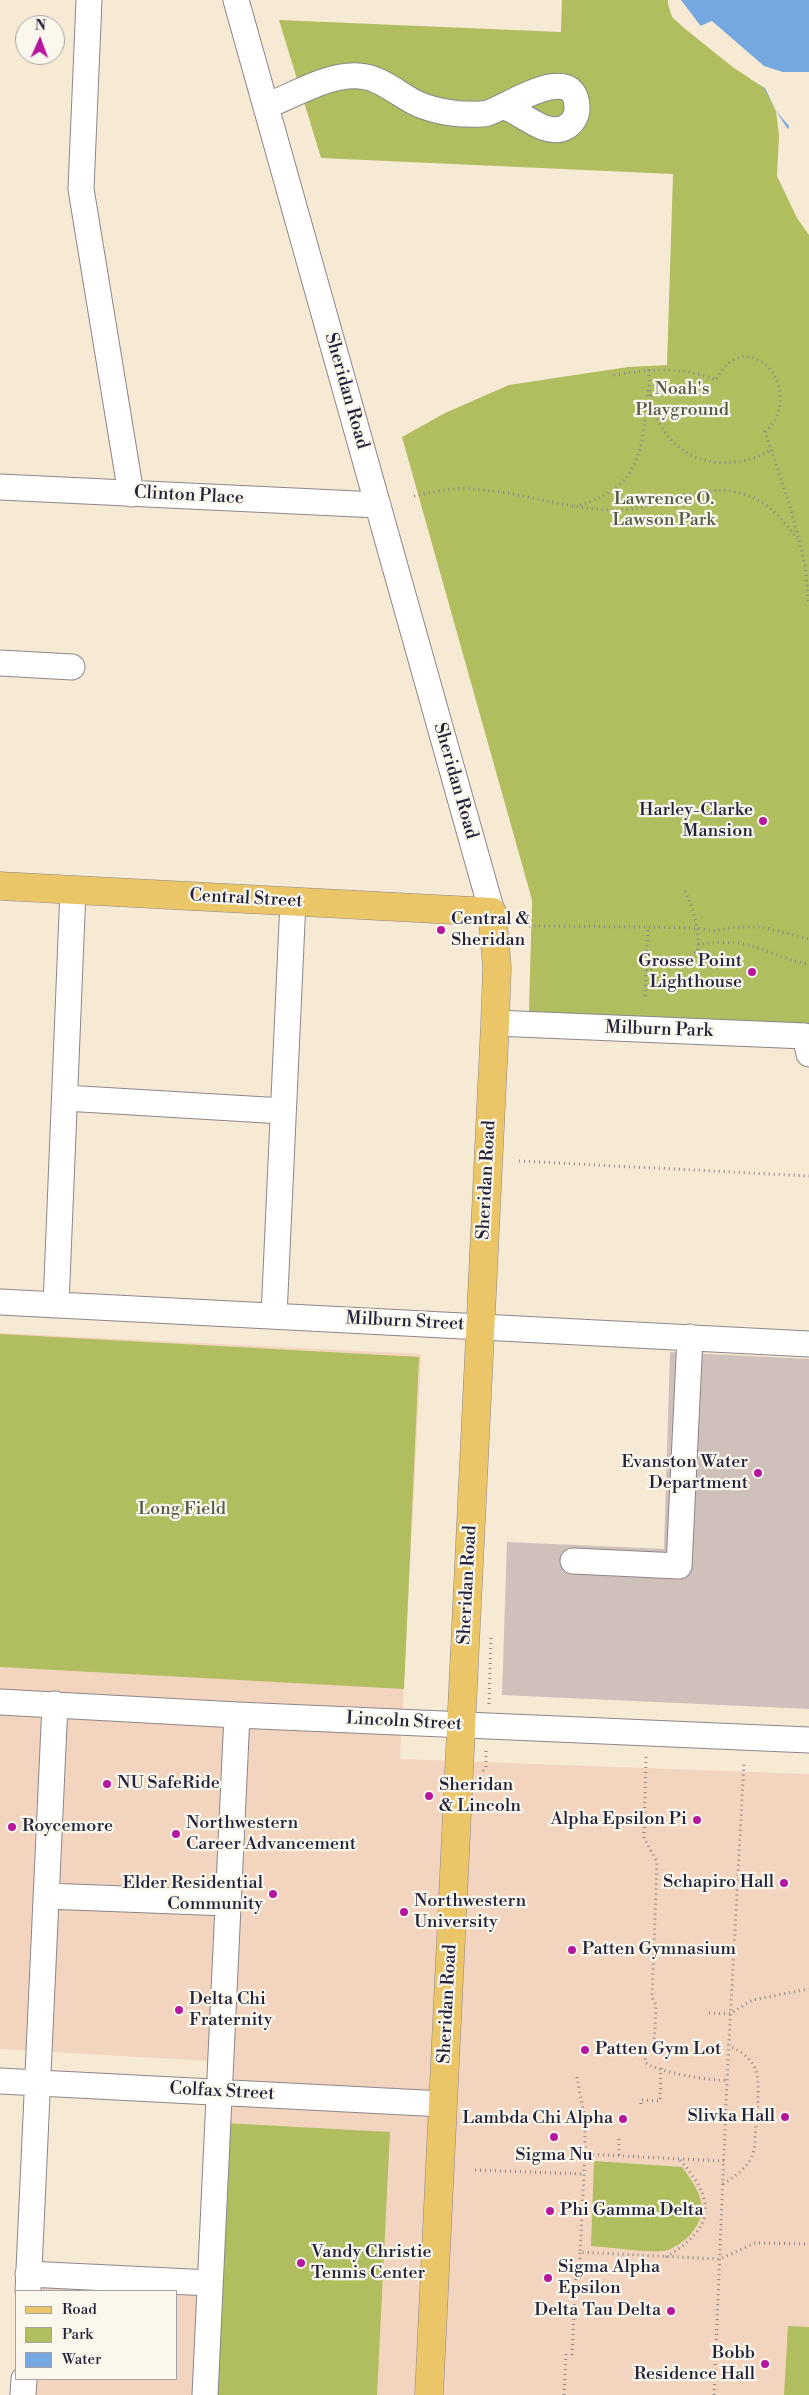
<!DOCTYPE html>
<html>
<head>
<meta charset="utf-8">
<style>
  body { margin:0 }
  #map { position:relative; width:809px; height:2395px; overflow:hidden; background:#f6ead4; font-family:"Libre Bodoni",serif }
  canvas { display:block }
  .legend { position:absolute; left:15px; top:2290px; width:162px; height:90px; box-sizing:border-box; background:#fbf7ec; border:1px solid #a4a2a5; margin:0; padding:6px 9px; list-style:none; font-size:15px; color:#22223b }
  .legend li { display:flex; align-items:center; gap:10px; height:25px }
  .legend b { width:25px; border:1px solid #a4a2a5 }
  .north { position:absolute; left:15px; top:15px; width:50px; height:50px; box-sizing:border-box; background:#fbf7ec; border:1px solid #a4a2a5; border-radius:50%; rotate:2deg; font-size:14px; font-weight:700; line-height:20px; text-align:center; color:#22223b }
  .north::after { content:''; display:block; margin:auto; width:18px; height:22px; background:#b5179e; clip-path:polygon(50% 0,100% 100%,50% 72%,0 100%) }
</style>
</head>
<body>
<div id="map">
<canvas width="809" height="2395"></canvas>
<ul class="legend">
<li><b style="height:6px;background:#eac669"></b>Road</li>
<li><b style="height:14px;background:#b0be60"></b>Park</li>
<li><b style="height:14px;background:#75a7e1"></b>Water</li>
</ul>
<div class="north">N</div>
</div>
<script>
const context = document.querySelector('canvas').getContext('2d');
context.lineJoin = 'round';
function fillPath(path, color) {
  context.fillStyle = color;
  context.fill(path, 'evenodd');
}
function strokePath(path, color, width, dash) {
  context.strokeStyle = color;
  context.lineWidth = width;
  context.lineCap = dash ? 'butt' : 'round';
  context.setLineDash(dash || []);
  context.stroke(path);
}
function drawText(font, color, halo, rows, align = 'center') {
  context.font = font + ' "Libre Bodoni",serif';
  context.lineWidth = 4.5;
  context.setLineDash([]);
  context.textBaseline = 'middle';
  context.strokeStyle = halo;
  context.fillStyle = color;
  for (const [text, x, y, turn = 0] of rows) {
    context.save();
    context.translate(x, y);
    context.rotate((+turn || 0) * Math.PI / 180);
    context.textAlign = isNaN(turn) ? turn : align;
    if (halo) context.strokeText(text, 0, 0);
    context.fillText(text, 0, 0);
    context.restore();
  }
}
const built = new Path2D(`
  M0 1333 421 1354 400 1759 809 1774V2395H31L32 2379H176V2291H36V2282L201 2290 210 2061 0 2049Z`);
const industrial = new Path2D(`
  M670 1352 809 1359V1709L502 1695 507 1542 664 1549Z`);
const green = new Path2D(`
  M562 0H668V4L672 17 684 28 734 68 765 88 776 111 779 136 777 176 797 218 809 235V1025L529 1012 532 900 402 437 445 413 509 385 628 367 667 365 673 174 321 158 279 20 561 32Z
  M0 1334 419 1357 404 1689 0 1667Z
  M225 2123 390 2132 377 2395H214Z
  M594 2161 682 2167C699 2190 712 2210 690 2235 684 2241 672 2250 664 2251 646 2253 610 2247 591 2246Z
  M788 2326 809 2327V2395H784Z`);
const water = new Path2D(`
  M681 0H809V188L807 168 791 134 776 111 764 88 703 29Z`);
const pier = new Path2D(`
  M712 21 764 66 783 72H809V190L807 188 804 168 787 133 789 126 776 111 765 88 752 80 698 27Z`);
const path = new Path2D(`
  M649 370C649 387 650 406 659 422 681 466 731 473 771 450
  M614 375C650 369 681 366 716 380 748 319 809 392 765 432 780 476 796 520 805 567 807 579 807 592 809 605
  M414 496C430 493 446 488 463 489 516 489 567 511 620 510 660 509 696 484 736 492 764 498 781 516 797 539
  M580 505C644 486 642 446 648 389
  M685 891C694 911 699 927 698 950L685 960
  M529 926 648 927 698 928 713 931 736 927H762L809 939
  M698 944C714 943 733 941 749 945 770 951 788 961 809 964
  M647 963H656
  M646 970H656
  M645 996 648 927
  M519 1161 809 1176
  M489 1704 491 1635
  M646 1757 644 1838 657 1862 652 1997 656 2005 654 2046 646 2052 645 2062C653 2071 713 2082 727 2080
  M483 1771 486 1767V1747
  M709 2013 730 2014 752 2000 809 1989
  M577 2077 585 2120V2154
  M641 2104V2100L660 2101 661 2068
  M726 2114 755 2115
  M619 2155V2136
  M724 2161 585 2154 580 2252 720 2259 755 2243 809 2244
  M475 2170 584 2174
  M723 2184C739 2174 753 2164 755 2144 755 2126 762 2082 755 2068 750 2057 739 2050 729 2046
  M666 2257C716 2227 716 2200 679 2159
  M572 2355 576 2270H580V2252
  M564 2395 566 2354
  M714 2395 727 2080 744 1761`);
const minor = new Path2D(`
  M89 0 81 189 131 494
  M236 0 492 912
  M266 106C295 95 327 74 359 76 379 77 397 93 414 102 427 109 447 113 461 114 469 114 480 115 488 113 509 106 577 59 577 109 577 116 572 124 566 127 547 138 524 114 505 107
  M0 487 378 505
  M0 663 72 667
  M495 1023 805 1036 809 1054
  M65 1098 283 1111
  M0 1302 809 1344
  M56 1305 73 890
  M274 1316 293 901
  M573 1561 679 1566 690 1337
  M0 1702 237 1715 809 1740
  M46 1896 228 1903
  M0 2081 443 2104
  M28 2274 210 2283
  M28 2291 55 1704
  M23 2395 24 2379
  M205 2395 237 1715`);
const major = new Path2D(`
  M0 886 492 912 497 967 495 1023 429 2395`);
const markers = [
  [763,821,5,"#b5179e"],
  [441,930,5,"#b5179e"],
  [752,972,5,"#b5179e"],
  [758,1473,5,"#b5179e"],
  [107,1784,5,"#b5179e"],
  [429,1796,5,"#b5179e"],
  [697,1820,5,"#b5179e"],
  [12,1827,5,"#b5179e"],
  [176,1834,5,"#b5179e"],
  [784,1883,5,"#b5179e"],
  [273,1894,5,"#b5179e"],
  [404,1912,5,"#b5179e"],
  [572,1950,5,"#b5179e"],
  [179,2010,5,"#b5179e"],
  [585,2050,5,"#b5179e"],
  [785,2117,5,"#b5179e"],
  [623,2119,5,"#b5179e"],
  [554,2137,5,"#b5179e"],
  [550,2211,5,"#b5179e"],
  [301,2263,5,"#b5179e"],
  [548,2278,5,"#b5179e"],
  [671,2311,5,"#b5179e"],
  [765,2364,5,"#b5179e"]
];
const parkNames = [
  ["Noah's",682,390],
  ["Playground",682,411],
  ["Lawrence O.",664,500],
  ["Lawson Park",664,521],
  ["Long Field",182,1510]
];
const streetNames = [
  ["Sheridan Road",346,391,74],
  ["Clinton Place",189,496,3],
  ["Sheridan Road",455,781,74],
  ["Central Street",246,899,3],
  ["Milburn Park",659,1030,2],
  ["Sheridan Road",487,1180,-87],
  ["Milburn Street",405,1322,3],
  ["Sheridan Road",468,1585,-87],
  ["Lincoln Street",404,1722,3],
  ["Sheridan Road",448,2004,-87],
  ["Colfax Street",222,2092,3]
];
const poiNames = [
  ["Harley-Clarke",753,811,"right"],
  ["Mansion",753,832,"right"],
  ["Central &",451,920],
  ["Sheridan",451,941],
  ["Grosse Point",742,962,"right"],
  ["Lighthouse",742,983,"right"],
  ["Evanston Water",748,1463,"right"],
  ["Department",748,1484,"right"],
  ["NU SafeRide",117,1784],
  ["Sheridan",439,1786],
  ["& Lincoln",439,1807],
  ["Alpha Epsilon Pi",687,1820,"right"],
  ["Northwestern",186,1824],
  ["Career Advancement",186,1845],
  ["Roycemore",22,1827],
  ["Schapiro Hall",774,1883,"right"],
  ["Elder Residential",263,1884,"right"],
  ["Community",263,1905,"right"],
  ["Northwestern",414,1902],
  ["University",414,1923],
  ["Patten Gymnasium",582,1950],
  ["Delta Chi",189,2000],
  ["Fraternity",189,2021],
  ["Patten Gym Lot",595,2050],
  ["Slivka Hall",775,2117,"right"],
  ["Lambda Chi Alpha",613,2119,"right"],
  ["Sigma Nu",554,2156,"center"],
  ["Phi Gamma Delta",560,2211],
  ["Vandy Christie",311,2253],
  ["Tennis Center",311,2274],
  ["Sigma Alpha",558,2268],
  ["Epsilon",558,2289],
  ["Delta Tau Delta",661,2311,"right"],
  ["Bobb",755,2354,"right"],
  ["Residence Hall",755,2375,"right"]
];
fillPath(built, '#f3d4bf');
fillPath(industrial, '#cfc0bb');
fillPath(green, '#b0be60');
fillPath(water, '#75a7e1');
fillPath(pier, '#f6ead4');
strokePath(minor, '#8c8688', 27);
strokePath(major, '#8c8688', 29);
strokePath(path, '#8c8688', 3, [1, 4]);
strokePath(minor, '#fff', 25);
strokePath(major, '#eac669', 28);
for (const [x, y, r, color] of markers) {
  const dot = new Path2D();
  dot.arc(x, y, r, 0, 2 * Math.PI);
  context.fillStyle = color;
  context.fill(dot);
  strokePath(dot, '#fbf7ec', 2);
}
drawText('18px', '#545948', '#fbf7ec', parkNames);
drawText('18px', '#22223b', '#fbf7ec', streetNames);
drawText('18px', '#22223b', '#fbf7ec', poiNames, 'left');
</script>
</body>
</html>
